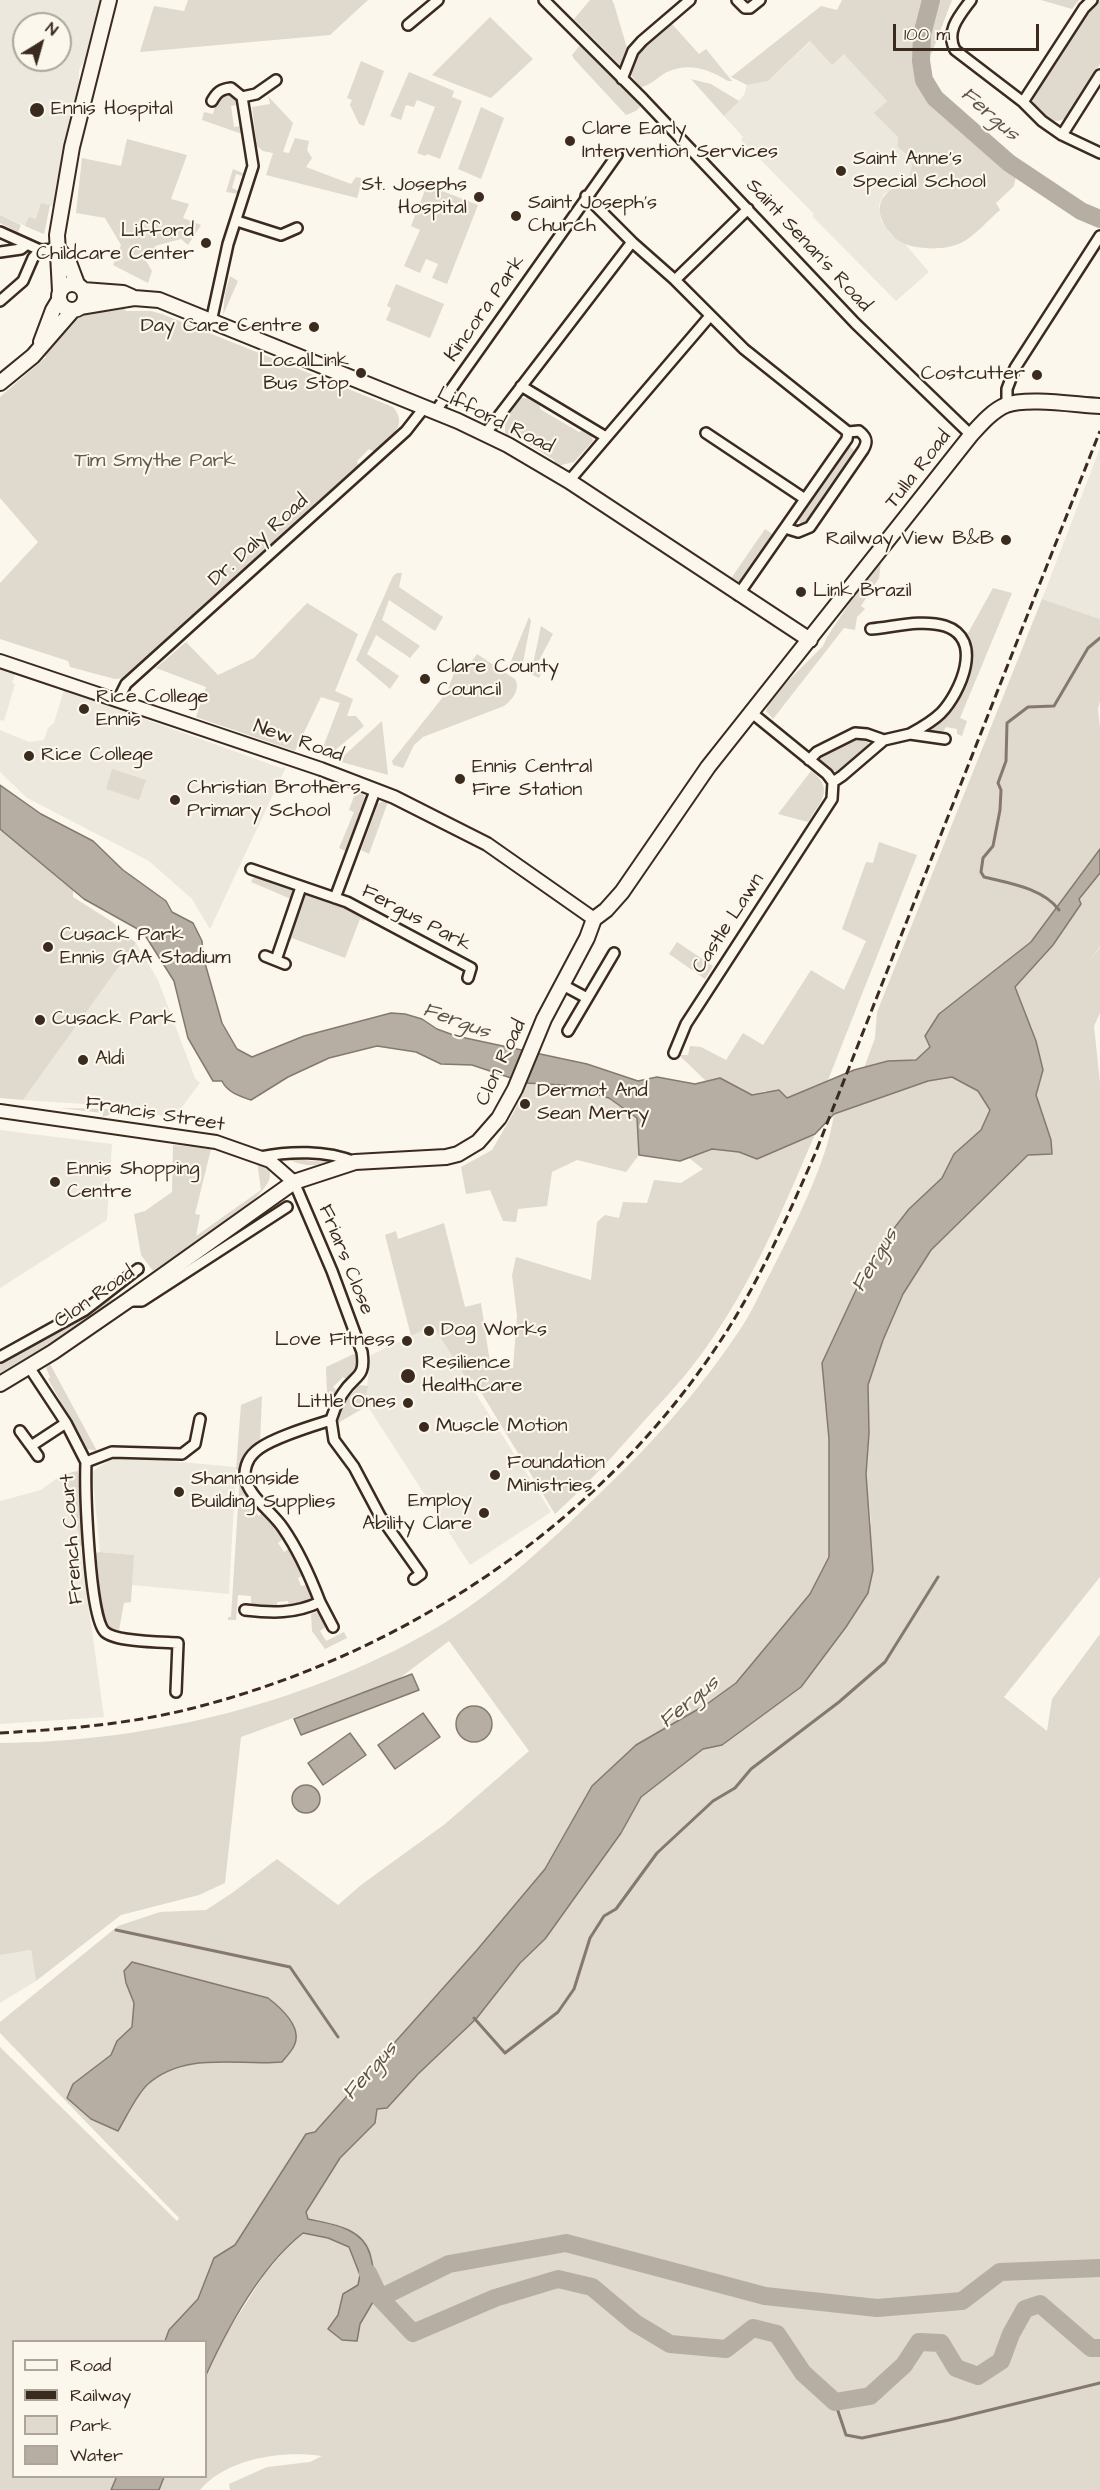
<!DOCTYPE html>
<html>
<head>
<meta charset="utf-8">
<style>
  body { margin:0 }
  #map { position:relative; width:1100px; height:2490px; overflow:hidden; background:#fbf7ec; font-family:"Architects Daughter",sans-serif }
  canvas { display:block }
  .legend { position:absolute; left:12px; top:2340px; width:195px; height:138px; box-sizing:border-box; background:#fbf7ec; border:2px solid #aea59a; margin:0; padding:8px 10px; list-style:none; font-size:18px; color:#3b2a1e }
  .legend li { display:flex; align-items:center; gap:12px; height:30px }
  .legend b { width:30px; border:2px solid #aea59a }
  .north { position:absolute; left:12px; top:12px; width:60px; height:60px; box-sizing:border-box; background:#fbf7ec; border:2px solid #aea59a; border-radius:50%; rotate:37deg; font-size:16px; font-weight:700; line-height:24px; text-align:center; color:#3b2a1e }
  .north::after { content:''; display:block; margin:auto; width:21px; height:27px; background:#3b2a1e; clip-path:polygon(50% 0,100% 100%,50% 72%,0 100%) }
  .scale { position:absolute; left:893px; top:24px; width:146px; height:27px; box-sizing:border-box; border:3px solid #3b2a1e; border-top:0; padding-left:8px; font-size:18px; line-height:21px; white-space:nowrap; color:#3b2a1e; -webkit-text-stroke:4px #fbf7ec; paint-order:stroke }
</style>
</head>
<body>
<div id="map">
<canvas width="1100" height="2490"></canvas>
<ul class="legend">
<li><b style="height:8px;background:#fbf7ec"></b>Road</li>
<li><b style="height:8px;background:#3b2a1e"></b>Railway</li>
<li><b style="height:16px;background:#dfd9ce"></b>Park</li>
<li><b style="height:16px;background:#b6aea2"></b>Water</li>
</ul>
<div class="north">N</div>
<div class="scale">100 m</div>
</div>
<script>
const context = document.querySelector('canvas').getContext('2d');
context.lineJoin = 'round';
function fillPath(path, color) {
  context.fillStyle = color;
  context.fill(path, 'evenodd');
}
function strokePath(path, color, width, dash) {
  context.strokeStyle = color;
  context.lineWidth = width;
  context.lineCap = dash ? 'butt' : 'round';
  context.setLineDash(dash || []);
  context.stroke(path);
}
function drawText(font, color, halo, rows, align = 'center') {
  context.font = font + ' "Architects Daughter",sans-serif';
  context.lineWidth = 4.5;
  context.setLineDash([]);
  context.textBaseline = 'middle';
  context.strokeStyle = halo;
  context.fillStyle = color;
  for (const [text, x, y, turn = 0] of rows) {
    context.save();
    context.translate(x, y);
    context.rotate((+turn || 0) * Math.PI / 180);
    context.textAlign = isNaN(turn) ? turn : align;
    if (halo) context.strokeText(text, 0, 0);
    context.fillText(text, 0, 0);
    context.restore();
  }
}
const built = new Path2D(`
  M0 0H103L93 27 85 59 79 70V84L55 206H49L44 234 0 215ZM24 24H60V60H24Z
  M811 41 844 53 887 101 875 113 898 136 897 146 913 161 908 182 884 194 879 205 881 220 890 234 905 244 929 272 896 301 812 216 814 214 741 140 743 137 724 116 744 95 747 85 768 81Z
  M1100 448V619L1042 599Z
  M0 670 15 674 12 683 15 684 4 721 0 720Z
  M64 690 281 768 286 767 210 929 192 899 149 861 27 798 0 772V730L29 742 44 740 48 728 54 723Z
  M136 943 158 980 195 1078 200 1083 173 1119 129 1107 23 1100Z
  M0 1130 112 1144 107 1220 0 1288Z
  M433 1326 551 1512 470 1565 365 1402 371 1355Z
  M115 1456 236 1467 229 1594 132 1585 133 1555 100 1552 92 1472Z
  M61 1475 78 1530 104 1717 0 1724V1501L41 1490Z
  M31 1950 36 1981 0 2003V1955Z`);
const green = new Path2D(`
  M188 0H368L330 35 140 52 154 6 184 11Z
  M590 0H612L614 4 627 48 620 65 574 19Z
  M842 0H952L931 55 927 40 933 89 1018 165 1014 186 996 203 1000 210C988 220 975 236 961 243 946 250 921 250 905 244 899 242 891 235 887 229 871 205 883 190 908 182L913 161 897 146 898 137 874 113 887 101 844 54 832 65 810 41 768 81 747 85 731 77 821 6 837 10Z
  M1041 0H1079L1072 9Z
  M1100 0V64L1065 118C1053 128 1032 111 1033 97L1092 7Z
  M490 17 533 59 491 98 432 75Z
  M672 24 699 54 706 49 732 81H728C709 69 688 62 667 72 657 77 652 85 641 87L630 74C637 48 653 41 672 24Z
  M581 44 642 105 636 111 626 115 574 59 572 55Z
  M361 61 384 71 364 126 359 124 350 105 352 100 347 98Z
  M409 72 454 91 452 97 462 101 440 159 427 154 425 156 417 153 435 107 417 100 414 107 406 105 401 120 390 116Z
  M691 79 711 84 739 101 724 116Z
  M229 94 237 99V105L231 106 234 127 241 126 242 134 202 120 204 112 213 114C216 104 217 95 229 94Z
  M268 96 293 123 283 152 289 153 295 138 309 141 307 150 312 158 306 167 351 184 356 177 361 178 362 181 357 198 266 175 273 153 263 151 257 146 252 107 270 104Z
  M481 107 504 118 481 179 458 169Z
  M127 139 187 155 171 199 189 204 183 218 201 225 188 245 181 239 155 246 158 254 146 261 152 271 148 283 113 265 121 245 105 218 76 213 82 158 121 166Z
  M233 169 245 174 243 176 236 174 232 188 239 191V194L226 192Z
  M427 185 478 205 447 284 432 278 438 264 426 259 420 273 404 266 420 230 411 226Z
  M41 203 50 205 44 234 25 226 29 217 36 219Z
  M0 215 21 225 18 232 0 223Z
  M230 276 238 281 223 315 225 294Z
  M396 284 444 304 430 338 386 320 391 308 387 306Z
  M123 307 126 311H151L162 314 393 407C410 426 388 440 374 452L369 449 357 461 359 467 125 678 115 679 70 667 68 661 0 639V583L38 542 0 498V397L46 357 43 353 66 322 95 311Z
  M520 398H529L540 405V409L579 432 583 430 591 435 593 441 574 462 557 466 554 460 514 435 510 437 505 434V419Z
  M849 446 854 450 855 454 807 524 801 525 798 517Z
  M765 529 774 535 744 580 734 586 730 580Z
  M881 562 879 578 861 606 865 609 857 617 855 630 844 628 773 719 766 711 770 699 823 646 827 637 876 563Z
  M397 573H402L399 587 443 617 435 631 389 600 382 620 420 646 410 658 376 635 367 654 399 676 390 689 356 660 393 576Z
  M993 588 1012 593 960 718 967 721 962 736 957 734V729L946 727 941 735 923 732C954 713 982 671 967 635Z
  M1042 599 1100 619V701L1098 709 1100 728V849L1031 942 974 986 925 1036 930 1047 916 1060 888 1061 864 1068 875 1038 877 1012Z
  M307 603 358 634 335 691 353 699 347 716H356L364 726 327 757 320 755 340 703 321 697 295 751 196 717 206 687 156 668 186 642 218 675 254 658Z
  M529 617 531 621 522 668 511 661Z
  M541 626 553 634 534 670 541 674 539 678 531 674Z
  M477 654 515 679C521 689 512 700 504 706L423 737 414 745 403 768 393 765 392 761 447 692 457 665 466 669Z
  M382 721 388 775 338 761Z
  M853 738H866L869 741 868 745 842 772 833 771 820 760 824 752Z
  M112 769 146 780 139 800 106 789Z
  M811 771C835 789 821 801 808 822L778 814Z
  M356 791 364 795 365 799 345 851 339 848 354 812 349 810Z
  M383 801 388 802 369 854 361 850 378 804Z
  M0 829 73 890V897L111 921 136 943 23 1100 0 1098Z
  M879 842 917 855 828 1080 787 1098 765 1091 752 1095 720 1078 706 1081 679 1055H688L690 1046 701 1047 726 1060 743 1033 763 1045 811 970 844 990 866 941 842 929 866 862 873 863Z
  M1100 873V947L1089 961 1100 948V1013L1094 1026 1100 1083V1577L1004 1697 1047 1731 1052 1699 1100 1634V2490H230L229 2484 267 2467 310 2462 322 2456C284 2450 226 2458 200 2490H159L164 2477 206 2476V2375L222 2341 264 2275 293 2241 303 2233 328 2238 349 2247 360 2275 358 2285 343 2294 338 2315 357 2341 360 2324 380 2290 372 2272 369 2253 341 2226 307 2219 306 2212 340 2158 375 2123 377 2109 387 2108 418 2074 476 2019 520 1963 545 1939 621 1833 641 1797 703 1749 722 1745 871 1523 866 1474 869 1433 868 1385 883 1340 903 1294 931 1250 1029 1155 1051 1140 1036 1095 1043 1070 1036 1041 1015 987 1053 945 1079 899Z
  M259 876 292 889 291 899 251 882 253 878Z
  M306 894 347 907 366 917 364 921 360 919 345 958 292 938 290 942 287 941 303 897Z
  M677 942 713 966 705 979 669 954Z
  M952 1077 978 1091 990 1110 981 1130 954 1154 942 1178 909 1209 822 1363 829 1439V1557L810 1594 736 1683 592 1786 545 1869 477 1950 315 2132 306 2134 235 2245 214 2258 198 2299 169 2330 165 2341 14 2342V2476L117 2477 111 2490H0V2047L177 2221 179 2218 0 2033V2022L118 1926 160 1912 206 1910 232 1893 277 1859 338 1905 361 1885 445 1824 529 1751 449 1641 397 1680 241 1737 225 1883 199 1895 121 1915 36 1981 31 1950 0 1955V1743C152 1742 315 1702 446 1622 502 1587 550 1542 597 1496 651 1445 702 1388 743 1325 754 1308 762 1288 772 1270 794 1226 827 1163 834 1114L928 1081Z
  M526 1083 563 1085 610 1098 637 1118 639 1155 626 1172 577 1160 552 1172 547 1206 518 1209 516 1222 503 1221 490 1190 466 1194 461 1167 492 1150 514 1112Z
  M60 1108 112 1109 109 1115 103 1117V1113Z
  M815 1134C784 1207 752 1284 705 1349 687 1375 665 1398 643 1422 615 1454 587 1485 555 1514L473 1379 468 1381 433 1326 411 1336 385 1235 396 1231 398 1239 444 1223 465 1307 481 1303 491 1369 513 1368 517 1316 512 1275 516 1257 591 1280 597 1222 605 1215 619 1218 623 1202 647 1203 654 1180 681 1183 703 1169 689 1158 712 1149 739 1152 757 1158Z
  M173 1145 211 1149 195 1214 200 1215 196 1236 261 1190 257 1161 267 1167C270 1172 271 1175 269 1180 259 1206 178 1253 153 1271L141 1255 134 1214 145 1211 172 1192Z
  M288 1157C302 1158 313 1164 328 1160 315 1169 301 1165 287 1159Z
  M114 1299 74 1329 0 1373V1364L94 1310 104 1300Z
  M358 1352C359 1365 356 1371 347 1380L343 1377 333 1387 337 1391 334 1398 327 1394 326 1367Z
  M50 1364 97 1451 87 1449 48 1379 50 1377 46 1368Z
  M359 1385 368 1386 365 1402 367 1406 338 1423 341 1407Z
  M262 1396 260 1442C246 1449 243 1459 241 1473L236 1469 241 1405Z
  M78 1471 85 1545 80 1546 78 1530 61 1475Z
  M240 1474 246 1491 256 1503 251 1508 259 1516 264 1511 284 1538 278 1543 284 1552 290 1548 304 1575 298 1578 301 1586 307 1585 313 1597 307 1603 289 1607 288 1601 277 1602 278 1609 256 1608 251 1602V1596L238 1595 236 1620H228V1617H231Z
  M100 1552 134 1555 131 1602 124 1603 119 1630 109 1627 103 1618 96 1553Z
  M317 1612 322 1614 327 1626 320 1631 326 1641 344 1632 347 1638 325 1649 312 1631 311 1614Z`);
const water = new Path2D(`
  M0 785 41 814 93 841 123 870 166 901 172 912 193 923 202 941 203 956 222 1023 237 1049 252 1057 304 1036 391 1013 405 1014 422 1019 437 1029 456 1036 587 1064 638 1081 657 1077 695 1084 720 1078 752 1095 779 1090 787 1098 854 1070 888 1061 916 1060 930 1047 925 1036 939 1014 1031 942 1100 849V873L1079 899 1081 904 1053 945 1015 987 1036 1041 1043 1070 1036 1095 1051 1140 1052 1154 1028 1155 931 1250 903 1294 883 1340 868 1385 869 1433 866 1474 873 1570 868 1593 846 1627 801 1687 722 1745 703 1749 641 1797 621 1833 545 1939 520 1963 476 2019 418 2074 387 2108 377 2109 375 2123 340 2158 306 2212 308 2219C331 2224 362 2227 370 2254 374 2268 373 2276 380 2290L360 2324 357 2341 342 2340 328 2329 338 2315 343 2294 358 2285 360 2275 349 2247 328 2238 303 2233C261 2266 228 2327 206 2375V2342L165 2341 169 2330 198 2299 214 2258 235 2245 306 2134 315 2132 477 1950 545 1869 592 1786 636 1745 707 1704 736 1683 810 1594 829 1557V1439L822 1363 871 1258 909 1209 942 1178 954 1154 981 1130 990 1110 978 1091 952 1077 928 1081 834 1114 815 1134 757 1159 739 1152 712 1149 680 1161 639 1155 637 1118 609 1098 563 1085 526 1083 472 1065 441 1064 416 1052 377 1046 329 1058 288 1077 251 1100C239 1096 227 1092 222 1081H213L188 1038 174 981 143 932 84 899 0 829Z
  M412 1674 419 1690 301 1735 294 1719Z
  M456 1724a18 18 0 1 1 36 0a18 18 0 1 1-36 0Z
  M423 1713 440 1737 395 1769 378 1745Z
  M350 1733 366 1755 323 1785 308 1763Z
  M292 1799a14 14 0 1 1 28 0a14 14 0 1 1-28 0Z
  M132 1962 268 1998C281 2008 303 2028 294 2046 291 2052 286 2057 282 2062 237 2066 185 2051 148 2084 136 2095 127 2116 118 2131L91 2119 67 2098 73 2084 111 2055 117 2041 132 2027 134 2003 126 1983 124 1971Z
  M117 2476H164V2477L159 2490H111Z`);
const stream = new Path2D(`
  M1059 910C1043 888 1008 883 984 877L981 872 983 858 993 846 1000 810 1001 790 998 783 1006 761 1007 723 1028 707 1054 706 1088 648 1100 638
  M116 1930 290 1967 338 2037
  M474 2018 505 2053 558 2012 574 1989 590 1938 604 1916 616 1909 657 1853 713 1801 735 1788 751 1769 839 1702 885 1662 938 1577
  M835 2402 846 2435 862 2438 949 2420 1100 2383`);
const river = new Path2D(`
  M931 0 922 35 921 61 924 80 935 98 1009 163 1081 211 1100 219
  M368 2273 380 2298 413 2333 495 2298 558 2279 592 2287 635 2323 670 2344 726 2349 753 2328 777 2334 803 2373 835 2402 870 2396 904 2365 919 2342 941 2343 956 2368 978 2376 1001 2361 1011 2334 1025 2309 1040 2304 1091 2348H1100
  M380 2298 449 2264 566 2243 765 2296 877 2308 962 2301 1000 2272 1100 2268`);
const minor = new Path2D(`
  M544 0 643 99 855 323 971 435
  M737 0 745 8H750L760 0
  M971 0C960 15 945 31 955 50L1023 102 1042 121 1062 135 1100 153
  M408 25 438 0
  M622 79 633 51 642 41 690 0
  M242 97 256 94 276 80
  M1023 102 1084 8 1092 0
  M1062 135 1100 75
  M237 221 281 235 297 228
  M0 232 40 250 58 249
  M632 242 675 280 744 349 848 432 859 431C867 437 868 442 863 450L810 527 798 532 785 528
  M0 252 21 249 26 245
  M675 280 748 209
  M0 301 23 281 33 258 40 250
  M211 322 228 244 253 166 242 97 231 88C221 89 217 92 212 101
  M521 386 606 437
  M1007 405V389L1015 368 1100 236
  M435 412 617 155
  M706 433 805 499
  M485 434 632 242 586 196
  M569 481 710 316
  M738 595 847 439 848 432
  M871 629C894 627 922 619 945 626 985 639 960 693 941 713 932 722 921 728 910 734
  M118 700 126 684 406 431 424 408
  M752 713 827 774 833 782 842 776 884 740
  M809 760 817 752 855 733 867 734 884 740 910 734 945 739
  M251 869 347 902 471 968 468 978
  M335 898 375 791
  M265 956 285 964
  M276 960 301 887
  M561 984 587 998
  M568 1031 614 953
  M674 1053 686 1024 832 799 833 782
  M260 1157C290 1151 326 1150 355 1162
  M128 1301H142L287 1207
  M0 1357 85 1310 138 1269
  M29 1367 66 1423 86 1462
  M331 1420 334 1440 354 1467 380 1516 421 1574 414 1579
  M20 1431 31 1446 66 1423
  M31 1446 38 1456
  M320 1602 333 1627
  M245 1610C272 1613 295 1614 320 1602 310 1576 299 1551 283 1528 273 1513 252 1499 246 1481 243 1471 247 1459 255 1452 268 1439 312 1426 331 1420 334 1411 337 1401 343 1393 355 1374 366 1379 362 1352L332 1271 294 1182
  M176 1692 178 1643C161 1642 116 1642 105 1632 89 1617 85 1489 86 1462L112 1452 182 1454 195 1444 200 1419`);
const tertiary = new Path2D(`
  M0 661 321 769 394 797 487 844 594 919
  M0 1111 216 1142 270 1161 294 1182`);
const secondary = new Path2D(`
  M58 249 68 260 77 284
  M59 297a13 13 0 1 1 26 0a13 13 0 1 1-26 0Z
  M83 290 123 293 132 297
  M60 291 57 235 72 147 109 0
  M80 307 134 298 159 300 458 421 508 445 569 481 810 640
  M41 342 53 310 59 300
  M0 383 33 356 73 310
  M0 1384 53 1352 127 1301 294 1182 355 1162 446 1157 458 1154 478 1142 499 1118 515 1089 544 1019 587 938 594 919 606 910 622 892 708 767 971 435C981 424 992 411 1006 405 1027 397 1077 405 1100 406`);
const rail = new Path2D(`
  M0 1733C67 1729 135 1724 201 1706 414 1650 612 1515 730 1326 764 1271 789 1213 815 1154L1100 431`);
const markers = [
  [37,110,8,"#3b2a1e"],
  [570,141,6,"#3b2a1e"],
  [841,171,6,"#3b2a1e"],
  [479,197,6,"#3b2a1e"],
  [516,216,6,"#3b2a1e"],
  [206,243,6,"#3b2a1e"],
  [314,327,6,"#3b2a1e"],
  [361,373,6,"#3b2a1e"],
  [1037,375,6,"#3b2a1e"],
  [1006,540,6,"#3b2a1e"],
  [801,592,6,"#3b2a1e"],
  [425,679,6,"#3b2a1e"],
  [84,709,6,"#3b2a1e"],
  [29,756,6,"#3b2a1e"],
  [460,779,6,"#3b2a1e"],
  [175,800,6,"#3b2a1e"],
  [48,947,6,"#3b2a1e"],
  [40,1020,6,"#3b2a1e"],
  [83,1060,6,"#3b2a1e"],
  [525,1104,6,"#3b2a1e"],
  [55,1182,6,"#3b2a1e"],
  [429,1331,6,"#3b2a1e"],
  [407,1341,6,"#3b2a1e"],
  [408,1376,8,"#3b2a1e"],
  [408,1403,6,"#3b2a1e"],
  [424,1427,6,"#3b2a1e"],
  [495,1475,6,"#3b2a1e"],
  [179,1492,6,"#3b2a1e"],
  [484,1513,6,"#3b2a1e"]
];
const poiNames = [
  ["Ennis Hospital",51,110],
  ["Clare Early",582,130],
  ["Intervention Services",582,153],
  ["Saint Anne's",853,160],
  ["Special School",853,183],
  ["St. Josephs",467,186,"right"],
  ["Hospital",467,209,"right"],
  ["Saint Joseph's",528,204],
  ["Church",528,227],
  ["Lifford",194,232,"right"],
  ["Childcare Center",194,255,"right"],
  ["Day Care Centre",302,327,"right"],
  ["LocalLink",349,362,"right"],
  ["Bus Stop",349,385,"right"],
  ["Costcutter",1025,375,"right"],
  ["Railway View B&B",994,540,"right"],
  ["Link Brazil",813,592],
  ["Clare County",437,668],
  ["Council",437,691],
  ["Rice College",96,698],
  ["Ennis",96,721],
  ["Rice College",41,756],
  ["Ennis Central",472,768],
  ["Fire Station",472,791],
  ["Christian Brothers",187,789],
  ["Primary School",187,812],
  ["Cusack Park",60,936],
  ["Ennis GAA Stadium",60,959],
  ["Cusack Park",52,1020],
  ["Aldi",95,1060],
  ["Dermot And",537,1092],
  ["Sean Merry",537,1115],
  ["Ennis Shopping",67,1170],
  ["Centre",67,1193],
  ["Dog Works",441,1331],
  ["Love Fitness",395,1341,"right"],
  ["Resilience",422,1364],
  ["HealthCare",422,1387],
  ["Little Ones",396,1403,"right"],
  ["Muscle Motion",436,1427],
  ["Foundation",507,1464],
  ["Ministries",507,1487],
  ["Shannonside",191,1480],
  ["Building Supplies",191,1503],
  ["Employ",472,1502,"right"],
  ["Ability Clare",472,1525,"right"]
];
const streetNames = [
  ["Saint Senan's Road",808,246,47],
  ["Kincora Park",486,309,-55],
  ["Lifford Road",495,421,26],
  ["Tulla Road",919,470,-52],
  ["Dr. Daly Road",259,541,-42],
  ["New Road",298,742,19],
  ["Fergus Park",416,919,28],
  ["Castle Lawn",729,924,-57],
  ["Clon Road",502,1063,-65],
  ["Francis Street",155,1115,9],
  ["Friars Close",345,1260,68],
  ["Clon Road",95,1298,-35],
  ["French Court",73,1539,-94]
];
const parkNames = [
  ["Tim Smythe Park",155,462]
];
const waterNames = [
  ["Fergus",989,115,41],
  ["Fergus",456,1022,20],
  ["Fergus",876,1261,-59],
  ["Fergus",690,1703,-39],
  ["Fergus",371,2072,-48]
];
fillPath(built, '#ede8dd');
fillPath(green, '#dfd9ce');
fillPath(water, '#b6aea2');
strokePath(water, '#85796d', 1.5);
strokePath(stream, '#85796d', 3);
strokePath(river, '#b6aea2', 18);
strokePath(minor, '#3b2a1e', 14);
strokePath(tertiary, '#3b2a1e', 16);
strokePath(secondary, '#3b2a1e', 18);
strokePath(minor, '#fbf7ec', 9);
strokePath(tertiary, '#fbf7ec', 12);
strokePath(secondary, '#fbf7ec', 14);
strokePath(rail, '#3b2a1e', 3, [9, 4.5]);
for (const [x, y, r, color] of markers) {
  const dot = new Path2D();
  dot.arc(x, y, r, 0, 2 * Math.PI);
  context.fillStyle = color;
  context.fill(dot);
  strokePath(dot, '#fbf7ec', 2);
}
drawText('20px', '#3b2a1e', '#fbf7ec', poiNames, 'left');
drawText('20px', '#3b2a1e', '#fbf7ec', streetNames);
drawText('20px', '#64564a', '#fbf7ec', parkNames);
drawText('italic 21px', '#605246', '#fbf7ec', waterNames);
</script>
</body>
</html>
